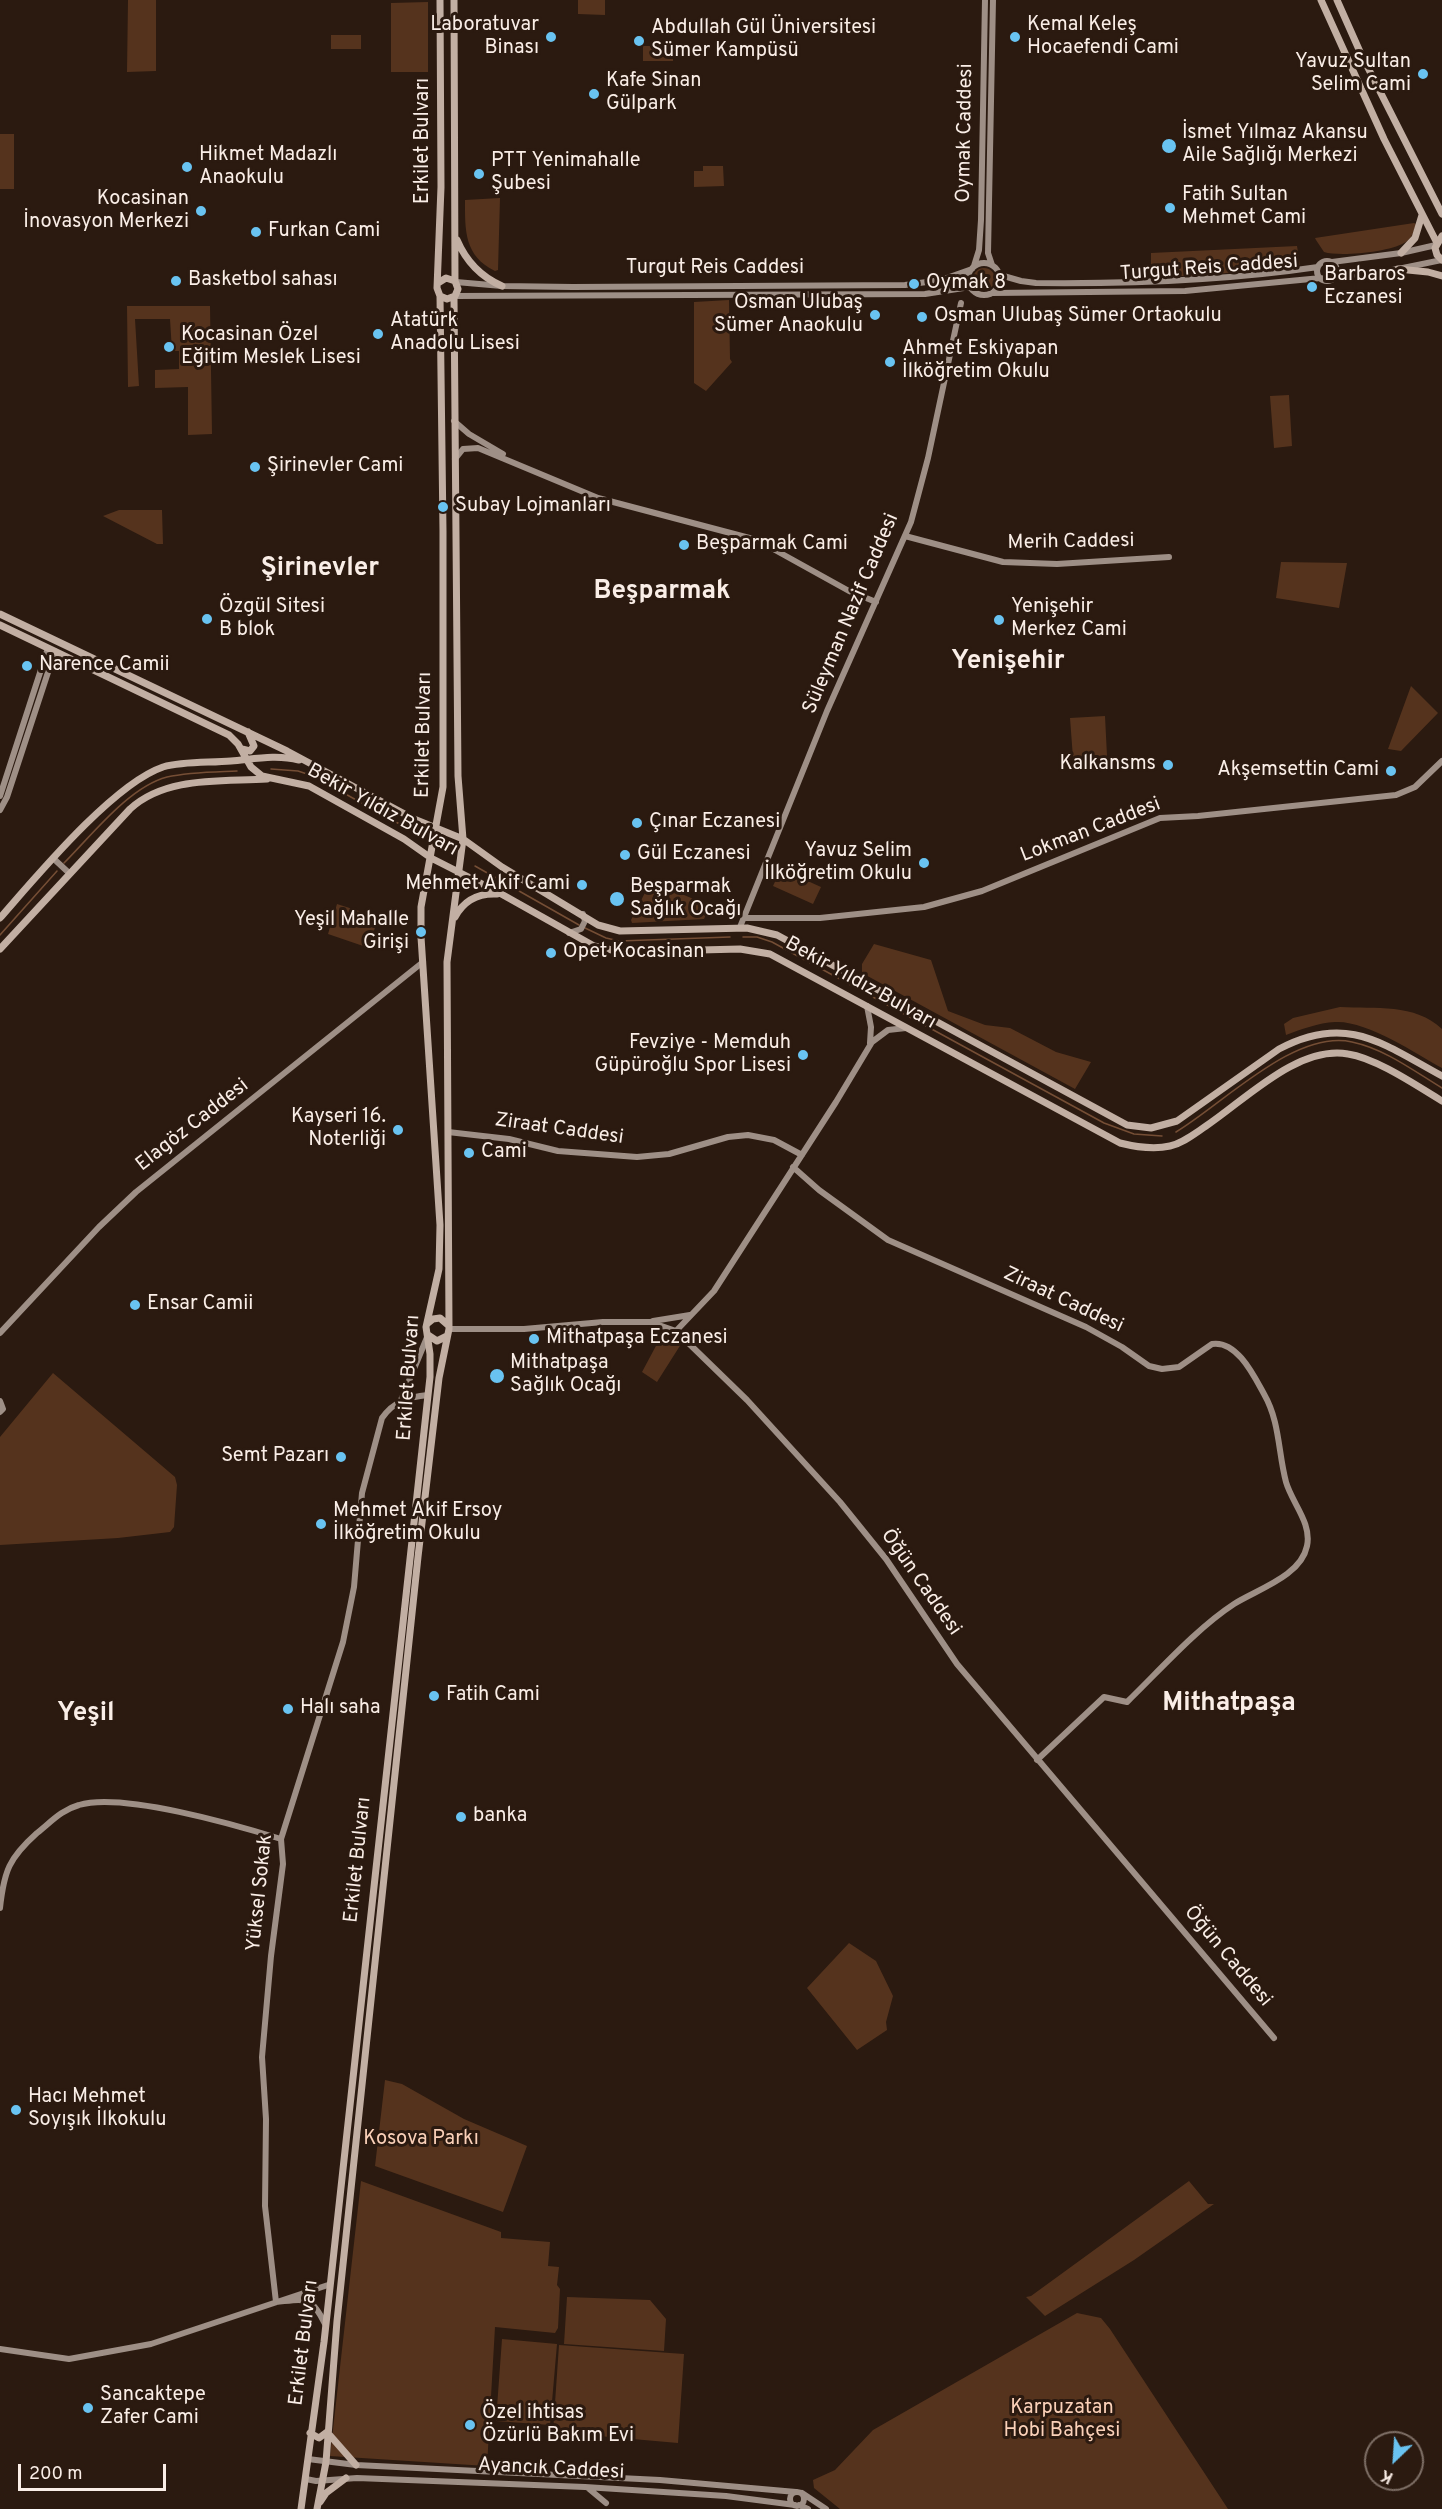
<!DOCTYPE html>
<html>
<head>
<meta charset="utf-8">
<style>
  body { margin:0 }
  #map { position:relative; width:1442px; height:2509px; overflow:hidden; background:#2b1a10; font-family:Overpass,sans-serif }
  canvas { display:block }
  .north { position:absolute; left:1364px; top:2431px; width:60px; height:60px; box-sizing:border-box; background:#2b1a10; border:2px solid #7e6f66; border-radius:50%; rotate:205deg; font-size:16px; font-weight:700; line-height:24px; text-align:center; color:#faeee7 }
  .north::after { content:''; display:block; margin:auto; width:21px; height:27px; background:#69c3f1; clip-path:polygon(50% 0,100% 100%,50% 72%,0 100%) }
  .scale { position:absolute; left:18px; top:2464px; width:148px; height:27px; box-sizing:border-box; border:3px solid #faeee7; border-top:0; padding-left:8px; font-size:18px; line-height:21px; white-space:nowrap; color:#faeee7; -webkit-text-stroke:4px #2b1a10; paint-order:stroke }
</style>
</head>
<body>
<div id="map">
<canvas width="1442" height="2509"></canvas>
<div class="north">K</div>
<div class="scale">200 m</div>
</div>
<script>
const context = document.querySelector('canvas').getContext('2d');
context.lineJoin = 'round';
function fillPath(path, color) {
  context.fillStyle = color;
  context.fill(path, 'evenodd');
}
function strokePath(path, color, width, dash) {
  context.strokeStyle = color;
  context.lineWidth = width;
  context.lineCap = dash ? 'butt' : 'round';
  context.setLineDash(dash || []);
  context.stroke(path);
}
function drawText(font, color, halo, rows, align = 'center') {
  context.font = font + ' Overpass,sans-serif';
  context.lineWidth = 6;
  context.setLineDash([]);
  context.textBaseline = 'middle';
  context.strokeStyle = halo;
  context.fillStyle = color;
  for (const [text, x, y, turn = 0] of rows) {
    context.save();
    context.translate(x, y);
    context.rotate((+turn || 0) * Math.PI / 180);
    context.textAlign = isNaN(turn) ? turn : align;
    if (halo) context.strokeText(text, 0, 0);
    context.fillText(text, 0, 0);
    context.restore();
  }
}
const green = new Path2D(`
  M128 0H156V71L127 72Z
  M578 0H605V15L578 14Z
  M428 2V72H391V3Z
  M331 35H361V49H331Z
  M643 46H673V61H643Z
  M0 134H14V189H0Z
  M703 166H723L724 186 694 187V171H703Z
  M500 198 498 270 495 271C464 256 465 230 465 200Z
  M1414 223 1416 224C1413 233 1412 239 1404 243 1389 252 1340 257 1324 252L1316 240 1315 238Z
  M1297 246 1300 265 1199 276H1151V253Z
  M973 279a11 11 0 1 1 22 0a11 11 0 1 1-22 0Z
  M729 300 730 359 732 362 706 391 694 383V302Z
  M127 306H210L212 434 188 435V387L155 388V370L179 369V351H172L170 319H135L139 386 128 387Z
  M1289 395 1292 446 1274 448 1270 396Z
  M119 510H162L163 544H157L103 516Z
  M1281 562 1347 563 1339 608 1276 598Z
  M1411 686 1438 713 1401 751 1388 749Z
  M1105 716 1107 756 1073 758 1070 718Z
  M781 869 821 887 813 904 773 886Z
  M651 881 710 906 704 919 632 923 631 920Z
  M337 904 378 917 369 948 328 934Z
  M874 944 931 960 948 1011 985 1025 1010 1028 1056 1052 1091 1062 1075 1089 862 973V964Z
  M1340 1007C1375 1009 1415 1003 1442 1029V1068C1415 1053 1366 1020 1335 1022 1318 1023 1302 1029 1286 1035L1284 1024 1293 1018Z
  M665 1329 683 1341 657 1382 642 1372Z
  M53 1373 175 1477 177 1485 174 1527 170 1532 118 1538 0 1545V1437Z
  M849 1943 876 1961 893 1996 886 2022 887 2030 857 2050 807 1988Z
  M385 2080 402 2084 464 2119 527 2146 503 2212 375 2166Z
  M361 2181 501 2232V2238L550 2242 548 2266 559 2267 557 2285 560 2289 558 2328 555 2333 495 2327 487 2466 330 2456Z
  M1189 2181 1208 2204H1214L1134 2260 1045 2316 1026 2297 1031 2296Z
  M567 2297 650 2300 666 2319 664 2351 564 2344Z
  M1077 2313 1101 2318 1110 2329 1228 2509H840L814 2488 813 2480 835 2470 873 2430Z
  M502 2339 557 2344 550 2425 496 2421Z
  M559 2345 684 2354 678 2443 553 2432Z`);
const stream = new Path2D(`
  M271 769 298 771 313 776 423 837
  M64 863C92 835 129 787 167 777 189 772 214 772 237 771
  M475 866 579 925
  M583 927 606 938 619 941 730 937
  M0 935 57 871
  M743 937H757L772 942 1104 1123 1134 1134 1162 1136
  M1176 1132C1223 1104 1295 1029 1352 1042 1385 1049 1414 1071 1442 1088`);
const secondary = new Path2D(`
  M1317 271a10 10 0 1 1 20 0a10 10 0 1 1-20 0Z
  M1332 262 1401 253 1436 245
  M968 279a16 16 0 1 1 32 0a16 16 0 1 1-32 0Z
  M992 265 988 253 993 0
  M974 266 979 250 981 220 985 0
  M1000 275 1021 281 1036 283C1130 284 1224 281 1318 267
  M1334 277 1398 269 1442 260
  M456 282 502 286 573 287 905 285 941 280 972 269
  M992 293 1185 291 1321 278
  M455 296 925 294 970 287
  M454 421 469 434 503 454
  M455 459 463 449 478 448 598 498 757 540 849 591 876 602
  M905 536 1003 562 1057 564 1169 557
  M0 796 48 648
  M0 810 7 797 55 651
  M54 859 69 873
  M744 918H820L924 907 982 891 1160 818 1198 816 1396 795 1415 787 1442 761
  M740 927 827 711 911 522 928 458 961 303
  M569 933 581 929 585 921 583 914
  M867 1006 871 1027 870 1043
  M448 1132 509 1139 558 1151 637 1157 669 1154 728 1137 748 1135 774 1140 802 1155
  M793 1167 819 1190 888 1240 1086 1327 1122 1347 1149 1366 1162 1369 1179 1367 1212 1344C1237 1340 1254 1376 1264 1394 1280 1422 1278 1452 1286 1482 1292 1503 1312 1523 1307 1546 1301 1576 1258 1589 1234 1604 1197 1628 1159 1671 1127 1702L1104 1697 1037 1760
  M653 1321 690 1315
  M449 1329H524L603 1322H650L676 1331 747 1400 840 1502 886 1559 957 1664 1274 2038
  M676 1331 714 1291 836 1102 872 1042 888 1030 906 1028
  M0 1333 99 1227 136 1192 423 962
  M401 1400 428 1335
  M0 1401 3 1409 0 1412
  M0 1908C4 1871 9 1858 37 1833 51 1822 61 1810 79 1805 122 1792 236 1825 281 1839
  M325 2324C311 2295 306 2299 276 2302L265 2206 266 2119 262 2057 271 1956 283 1864 281 1839 343 1642 354 1587 362 1493 382 1418C394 1401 408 1397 428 1395
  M0 2349 69 2359 151 2344 328 2285
  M308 2459 356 2465 660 2480 796 2492
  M306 2479 316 2481 357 2478 585 2487 726 2496 795 2505
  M588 2488 606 2503
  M790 2499a7 7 0 1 1 14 0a7 7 0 1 1-14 0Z
  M802 2493 826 2509
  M799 2505 808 2509`);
const primary = new Path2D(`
  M440 0 441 187 437 288 440 296 447 299 455 296 458 289 455 281 454 0
  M1321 0 1384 139 1437 243
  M1337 0 1361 54 1442 214
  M1442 236 1435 248 1437 255 1442 260
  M457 240C466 261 481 277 502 286
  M1401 253 1415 238 1422 215
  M1398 269 1428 272 1442 276
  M438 283 446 278 455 281
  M0 614 287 751 414 819 463 839 502 867 598 925 620 931 747 928 777 935 1127 1125 1151 1128 1177 1121 1279 1049C1347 1013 1383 1044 1442 1076
  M0 625 229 735 238 744 251 767 262 776 309 786 404 839 431 858 496 891 594 946 621 952 740 949 770 954 1120 1143C1136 1147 1153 1150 1170 1146 1183 1143 1194 1134 1206 1126 1245 1100 1298 1045 1348 1054 1376 1058 1417 1086 1442 1101
  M242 749 250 751 254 746 248 732
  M455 917C464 900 478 893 497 894
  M0 918C36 877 113 784 163 767 184 761 209 763 231 761 254 759 276 754 299 760
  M0 949 130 809C166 776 221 782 267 779
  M428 1323 433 1319 440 1318 448 1325
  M428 1335 437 1341 447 1336
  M310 2433 319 2438 327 2432 356 2465
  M320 2502 326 2493 346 2478
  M301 2509 324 2342 430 1377V1354L426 1327 439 1269 440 1225 421 937V907L443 787V531L440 296
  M317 2509 326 2462 337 2321 418 1557 439 1378 449 1329 447 962 463 839 458 776 454 297`);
const markers = [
  [551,37,6,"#69c3f1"],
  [1015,37,6,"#69c3f1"],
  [639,41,6,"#69c3f1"],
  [1423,74,6,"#69c3f1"],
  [594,94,6,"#69c3f1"],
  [1169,146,8,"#69c3f1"],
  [187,167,6,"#69c3f1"],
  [479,174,6,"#69c3f1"],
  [1170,208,6,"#69c3f1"],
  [201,211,6,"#69c3f1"],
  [256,232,6,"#69c3f1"],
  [176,281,6,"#69c3f1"],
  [914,284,6,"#69c3f1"],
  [1312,287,6,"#69c3f1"],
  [875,315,6,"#69c3f1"],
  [922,317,6,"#69c3f1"],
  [378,334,6,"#69c3f1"],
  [169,347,6,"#69c3f1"],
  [890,362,6,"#69c3f1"],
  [255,467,6,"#69c3f1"],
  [443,507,6,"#69c3f1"],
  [684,545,6,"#69c3f1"],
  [207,619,6,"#69c3f1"],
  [999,620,6,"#69c3f1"],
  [27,666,6,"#69c3f1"],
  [1168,765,6,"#69c3f1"],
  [1391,771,6,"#69c3f1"],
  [637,823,6,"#69c3f1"],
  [625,855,6,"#69c3f1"],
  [924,863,6,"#69c3f1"],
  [582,885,6,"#69c3f1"],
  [617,899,8,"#69c3f1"],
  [421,932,6,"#69c3f1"],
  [551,953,6,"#69c3f1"],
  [803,1055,6,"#69c3f1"],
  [398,1130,6,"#69c3f1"],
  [469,1153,6,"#69c3f1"],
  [135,1305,6,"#69c3f1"],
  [534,1339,6,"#69c3f1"],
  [497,1376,8,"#69c3f1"],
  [341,1457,6,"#69c3f1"],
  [321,1524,6,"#69c3f1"],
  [434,1696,6,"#69c3f1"],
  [288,1709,6,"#69c3f1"],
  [461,1817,6,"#69c3f1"],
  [16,2110,6,"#69c3f1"],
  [88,2408,6,"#69c3f1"],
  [470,2425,6,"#69c3f1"]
];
const poiNames = [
  ["Laboratuvar",539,26,"right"],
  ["Binası",539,49,"right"],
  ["Kemal Keleş",1027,26],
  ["Hocaefendi Cami",1027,49],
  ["Abdullah Gül Üniversitesi",651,29],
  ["Sümer Kampüsü",651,52],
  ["Yavuz Sultan",1411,63,"right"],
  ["Selim Cami",1411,86,"right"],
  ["Kafe Sinan",606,82],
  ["Gülpark",606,105],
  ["İsmet Yılmaz Akansu",1182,134],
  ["Aile Sağlığı Merkezi",1182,157],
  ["Hikmet Madazlı",199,156],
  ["Anaokulu",199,179],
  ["PTT Yenimahalle",491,162],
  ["Şubesi",491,185],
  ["Fatih Sultan",1182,196],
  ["Mehmet Cami",1182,219],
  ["Kocasinan",189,200,"right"],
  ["İnovasyon Merkezi",189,223,"right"],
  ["Furkan Cami",268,232],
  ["Barbaros",1324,276],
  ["Eczanesi",1324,299],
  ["Basketbol sahası",188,281],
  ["Oymak 8",926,284],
  ["Osman Ulubaş",863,304,"right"],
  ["Sümer Anaokulu",863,327,"right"],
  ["Osman Ulubaş Sümer Ortaokulu",934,317],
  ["Atatürk",390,322],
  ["Anadolu Lisesi",390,345],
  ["Kocasinan Özel",181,336],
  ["Eğitim Meslek Lisesi",181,359],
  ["Ahmet Eskiyapan",902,350],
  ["İlköğretim Okulu",902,373],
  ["Şirinevler Cami",267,467],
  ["Subay Lojmanları",455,507],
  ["Beşparmak Cami",696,545],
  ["Özgül Sitesi",219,608],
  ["B blok",219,631],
  ["Yenişehir",1011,608],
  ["Merkez Cami",1011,631],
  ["Narence Camii",39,666],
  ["Kalkansms",1156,765,"right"],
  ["Akşemsettin Cami",1379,771,"right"],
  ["Çınar Eczanesi",649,823],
  ["Yavuz Selim",912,852,"right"],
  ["İlköğretim Okulu",912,875,"right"],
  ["Gül Eczanesi",637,855],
  ["Mehmet Akif Cami",570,885,"right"],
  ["Beşparmak",630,888],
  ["Sağlık Ocağı",630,911],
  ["Yeşil Mahalle",409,921,"right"],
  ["Girişi",409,944,"right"],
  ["Opet Kocasinan",563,953],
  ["Fevziye - Memduh",791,1044,"right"],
  ["Güpüroğlu Spor Lisesi",791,1067,"right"],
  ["Kayseri 16.",386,1118,"right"],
  ["Noterliği",386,1141,"right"],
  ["Cami",481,1153],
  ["Ensar Camii",147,1305],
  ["Mithatpaşa Eczanesi",546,1339],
  ["Mithatpaşa",510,1364],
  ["Sağlık Ocağı",510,1387],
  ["Semt Pazarı",329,1457,"right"],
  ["Mehmet Akif Ersoy",333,1512],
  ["İlköğretim Okulu",333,1535],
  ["Fatih Cami",446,1696],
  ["Halı saha",300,1709],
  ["banka",473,1817],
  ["Hacı Mehmet",28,2098],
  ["Soyışık İlkokulu",28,2121],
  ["Sancaktepe",100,2396],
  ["Zafer Cami",100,2419],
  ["Özel ihtisas",482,2414],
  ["Özürlü Bakım Evi",482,2437]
];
const streetNames = [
  ["Oymak Caddesi",966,133,-89],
  ["Erkilet Bulvarı",424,141,-90],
  ["Turgut Reis Caddesi",715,269],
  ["Turgut Reis Caddesi",1209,269,-4],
  ["Merih Caddesi",1071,543,-1],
  ["Süleyman Nazif Caddesi",852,614,-67],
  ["Erkilet Bulvarı",425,735,-89],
  ["Bekir Yıldız Bulvarı",382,811,29],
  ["Lokman Caddesi",1091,831,-21],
  ["Bekir Yıldız Bulvarı",860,984,29],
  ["Elagöz Caddesi",193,1126,-38],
  ["Ziraat Caddesi",559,1130,8],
  ["Ziraat Caddesi",1063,1301,25],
  ["Erkilet Bulvarı",410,1378,-86],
  ["Öğün Caddesi",920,1583,55],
  ["Erkilet Bulvarı",359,1860,-84],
  ["Yüksel Sokak",261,1893,-84],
  ["Öğün Caddesi",1227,1957,50],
  ["Erkilet Bulvarı",305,2343,-83],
  ["Ayancık Caddesi",551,2470,3]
];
const parkNames = [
  ["Kosova Parkı",421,2140],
  ["Karpuzatan",1062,2409],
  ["Hobi Bahçesi",1062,2432]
];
const districtNames = [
  ["Şirinevler",320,570],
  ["Beşparmak",662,593],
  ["Yenişehir",1008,663],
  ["Mithatpaşa",1229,1705],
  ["Yeşil",86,1715]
];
fillPath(green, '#55331d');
strokePath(stream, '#754e35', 1.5);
strokePath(secondary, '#9e8f86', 6);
strokePath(primary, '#c2afa3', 7);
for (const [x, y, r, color] of markers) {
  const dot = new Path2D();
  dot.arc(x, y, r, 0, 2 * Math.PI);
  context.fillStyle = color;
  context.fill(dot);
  strokePath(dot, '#2b1a10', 2);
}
drawText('20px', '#faeee7', '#2b1a10', poiNames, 'left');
drawText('20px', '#faeee7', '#2b1a10', streetNames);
drawText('20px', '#fbd1b9', '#2b1a10', parkNames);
drawText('bold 26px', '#faeee7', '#2b1a10', districtNames);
</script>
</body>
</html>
